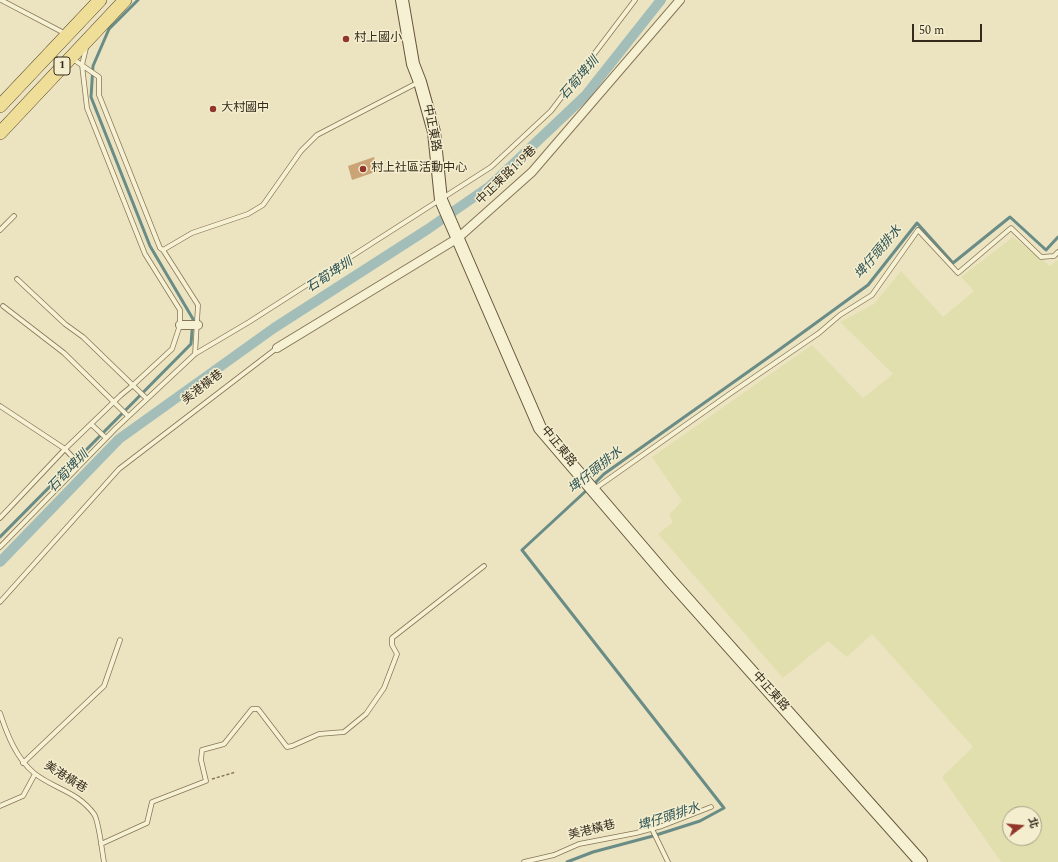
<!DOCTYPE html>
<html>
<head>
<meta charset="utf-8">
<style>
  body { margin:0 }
  #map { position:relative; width:1058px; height:862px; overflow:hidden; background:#ece4c0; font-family:Spectral,"Noto Sans TC",serif }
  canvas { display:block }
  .north { position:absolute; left:1002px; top:806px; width:40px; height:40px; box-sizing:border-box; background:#f4eecf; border:1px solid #a8a088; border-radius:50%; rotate:74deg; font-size:11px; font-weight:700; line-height:16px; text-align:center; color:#352b1d }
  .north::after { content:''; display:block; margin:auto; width:14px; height:18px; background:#92352a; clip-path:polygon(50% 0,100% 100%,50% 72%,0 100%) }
  .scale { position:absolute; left:912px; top:24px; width:70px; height:18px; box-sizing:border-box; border:2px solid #352b1d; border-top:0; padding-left:5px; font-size:12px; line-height:14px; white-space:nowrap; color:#352b1d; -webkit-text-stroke:3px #f4eecf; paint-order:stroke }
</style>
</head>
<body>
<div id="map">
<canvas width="1058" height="862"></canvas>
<div class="north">北</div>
<div class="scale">50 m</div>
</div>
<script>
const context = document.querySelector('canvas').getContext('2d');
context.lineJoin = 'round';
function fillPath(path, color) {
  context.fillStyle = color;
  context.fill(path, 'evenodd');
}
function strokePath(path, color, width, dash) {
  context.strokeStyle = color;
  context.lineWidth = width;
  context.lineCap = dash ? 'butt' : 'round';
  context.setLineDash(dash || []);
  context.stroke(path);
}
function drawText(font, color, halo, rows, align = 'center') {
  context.font = font + ' Spectral,"Noto Sans TC",serif';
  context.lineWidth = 3;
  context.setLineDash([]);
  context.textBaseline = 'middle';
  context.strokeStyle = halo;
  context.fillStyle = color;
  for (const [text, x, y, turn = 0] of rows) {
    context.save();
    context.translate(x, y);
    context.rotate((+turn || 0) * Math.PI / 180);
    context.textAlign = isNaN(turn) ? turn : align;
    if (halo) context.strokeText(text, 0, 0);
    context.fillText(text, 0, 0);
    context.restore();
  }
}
const farmland = new Path2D(`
  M1013 237 1050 266 1058 259V862H1001L942 777 973 747 872 634 847 657 828 641 783 678 658 534 673 522 669 515 682 501 652 457 812 345 863 398 893 374 840 322 874 304 901 271 943 317 974 291 961 277ZM1010 814H1034V838H1010Z`);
const stream = new Path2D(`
  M592 486 604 474 776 352 868 285 917 223 953 263 1010 217 1046 250 1058 237
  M0 537 191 344 193 319 150 246 91 97 93 66 109 29 138 0
  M567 862 593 852 653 836 700 821 724 808 522 550 588 489`);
const canal = new Path2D(`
  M0 562 119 439 274 328 428 229 490 186 585 96 661 0`);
const building = new Path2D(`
  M374 157 378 171 352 180 348 166Z`);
const path = new Path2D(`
  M212 779 236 772`);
const lane = new Path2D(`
  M1 0 66 34
  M73 59 99 77V95L160 248 163 250 198 305 195 354
  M0 230 14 216
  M163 250 192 233 248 214 263 205 301 151 317 135 419 82
  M17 279 65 324 83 337 147 399
  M3 306 64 353 128 416
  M0 406 65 449 80 465
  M91 424 106 438
  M593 490 731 393 819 333 840 315 872 295 918 230 958 273 1011 228 1041 257 1054 256 1058 252
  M0 518 65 449 121 395 132 386 172 349 180 325V310L145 254 87 108 82 65 86 48
  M0 547 115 429 195 354 249 322 491 167 551 111 635 0
  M0 602 119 469 277 348
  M0 713C7 734 16 758 34 773 54 789 77 791 94 814 99 821 102 852 104 862
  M23 763 104 686 120 640
  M0 806 23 796 35 774
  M652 829 668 862
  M101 844 147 823 152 802 206 781 201 760 202 750 224 744 252 709H258L287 747 292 746 319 734 344 732 366 714 384 688 397 654 392 645V638L484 566
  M524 862 554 855 579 844 636 833 662 826 711 807`);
const street = new Path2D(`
  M180 325H198
  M277 348 458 238 532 172 680 0`);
const secondary = new Path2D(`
  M402 0 413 64 420 82 434 132 441 200 540 428 670 580 921 862`);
const primary = new Path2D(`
  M0 106 100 0
  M0 133 125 0`);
const markers = [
  [346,39,4,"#92352a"],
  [213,109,4,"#92352a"],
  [363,169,4,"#92352a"]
];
const shields = [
  [62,66,16]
];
const shieldNames = [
  ["1",62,66]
];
const poiNames = [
  ["村上國小",354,39],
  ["大村國中",221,109],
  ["村上社區活動中心",371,169]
];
const streetNames = [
  ["中正東路",431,128,79],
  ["中正東路119巷",507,176,-44],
  ["美港橫巷",203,388,-38],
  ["中正東路",558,447,51],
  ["中正東路",770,692,48],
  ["美港橫巷",65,778,32],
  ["美港橫巷",592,831,-14]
];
const waterNames = [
  ["石筍埤圳",580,79,-49],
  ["埤仔頭排水",879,253,-50],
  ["石筍埤圳",330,276,-33],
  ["埤仔頭排水",596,471,-39],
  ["石筍埤圳",69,472,-46],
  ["埤仔頭排水",669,818,-18]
];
fillPath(farmland, '#e2dfae');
strokePath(stream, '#6a8c87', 3);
strokePath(canal, '#a3beb9', 10);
fillPath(building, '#caa377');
strokePath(lane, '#857559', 5.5);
strokePath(street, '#857559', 10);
strokePath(secondary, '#66563c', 14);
strokePath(primary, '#52432d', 14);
strokePath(path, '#857559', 1.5, [3, 2]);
strokePath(lane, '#f7f1d3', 4);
strokePath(street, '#f7f1d3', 8);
strokePath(secondary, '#f7f1d3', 12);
strokePath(primary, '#efde98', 13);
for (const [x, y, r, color] of markers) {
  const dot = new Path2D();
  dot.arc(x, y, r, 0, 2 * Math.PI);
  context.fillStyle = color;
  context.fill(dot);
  strokePath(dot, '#f4eecf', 1.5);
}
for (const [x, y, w] of shields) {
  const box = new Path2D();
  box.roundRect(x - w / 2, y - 9, w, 18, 3);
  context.fillStyle = '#f4eecf';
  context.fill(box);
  strokePath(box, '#352b1d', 1);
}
drawText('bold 11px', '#352b1d', null, shieldNames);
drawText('12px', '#352b1d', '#f4eecf', poiNames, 'left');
drawText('12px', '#352b1d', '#f4eecf', streetNames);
drawText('italic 13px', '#2c5254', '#f4eecf', waterNames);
</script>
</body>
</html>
